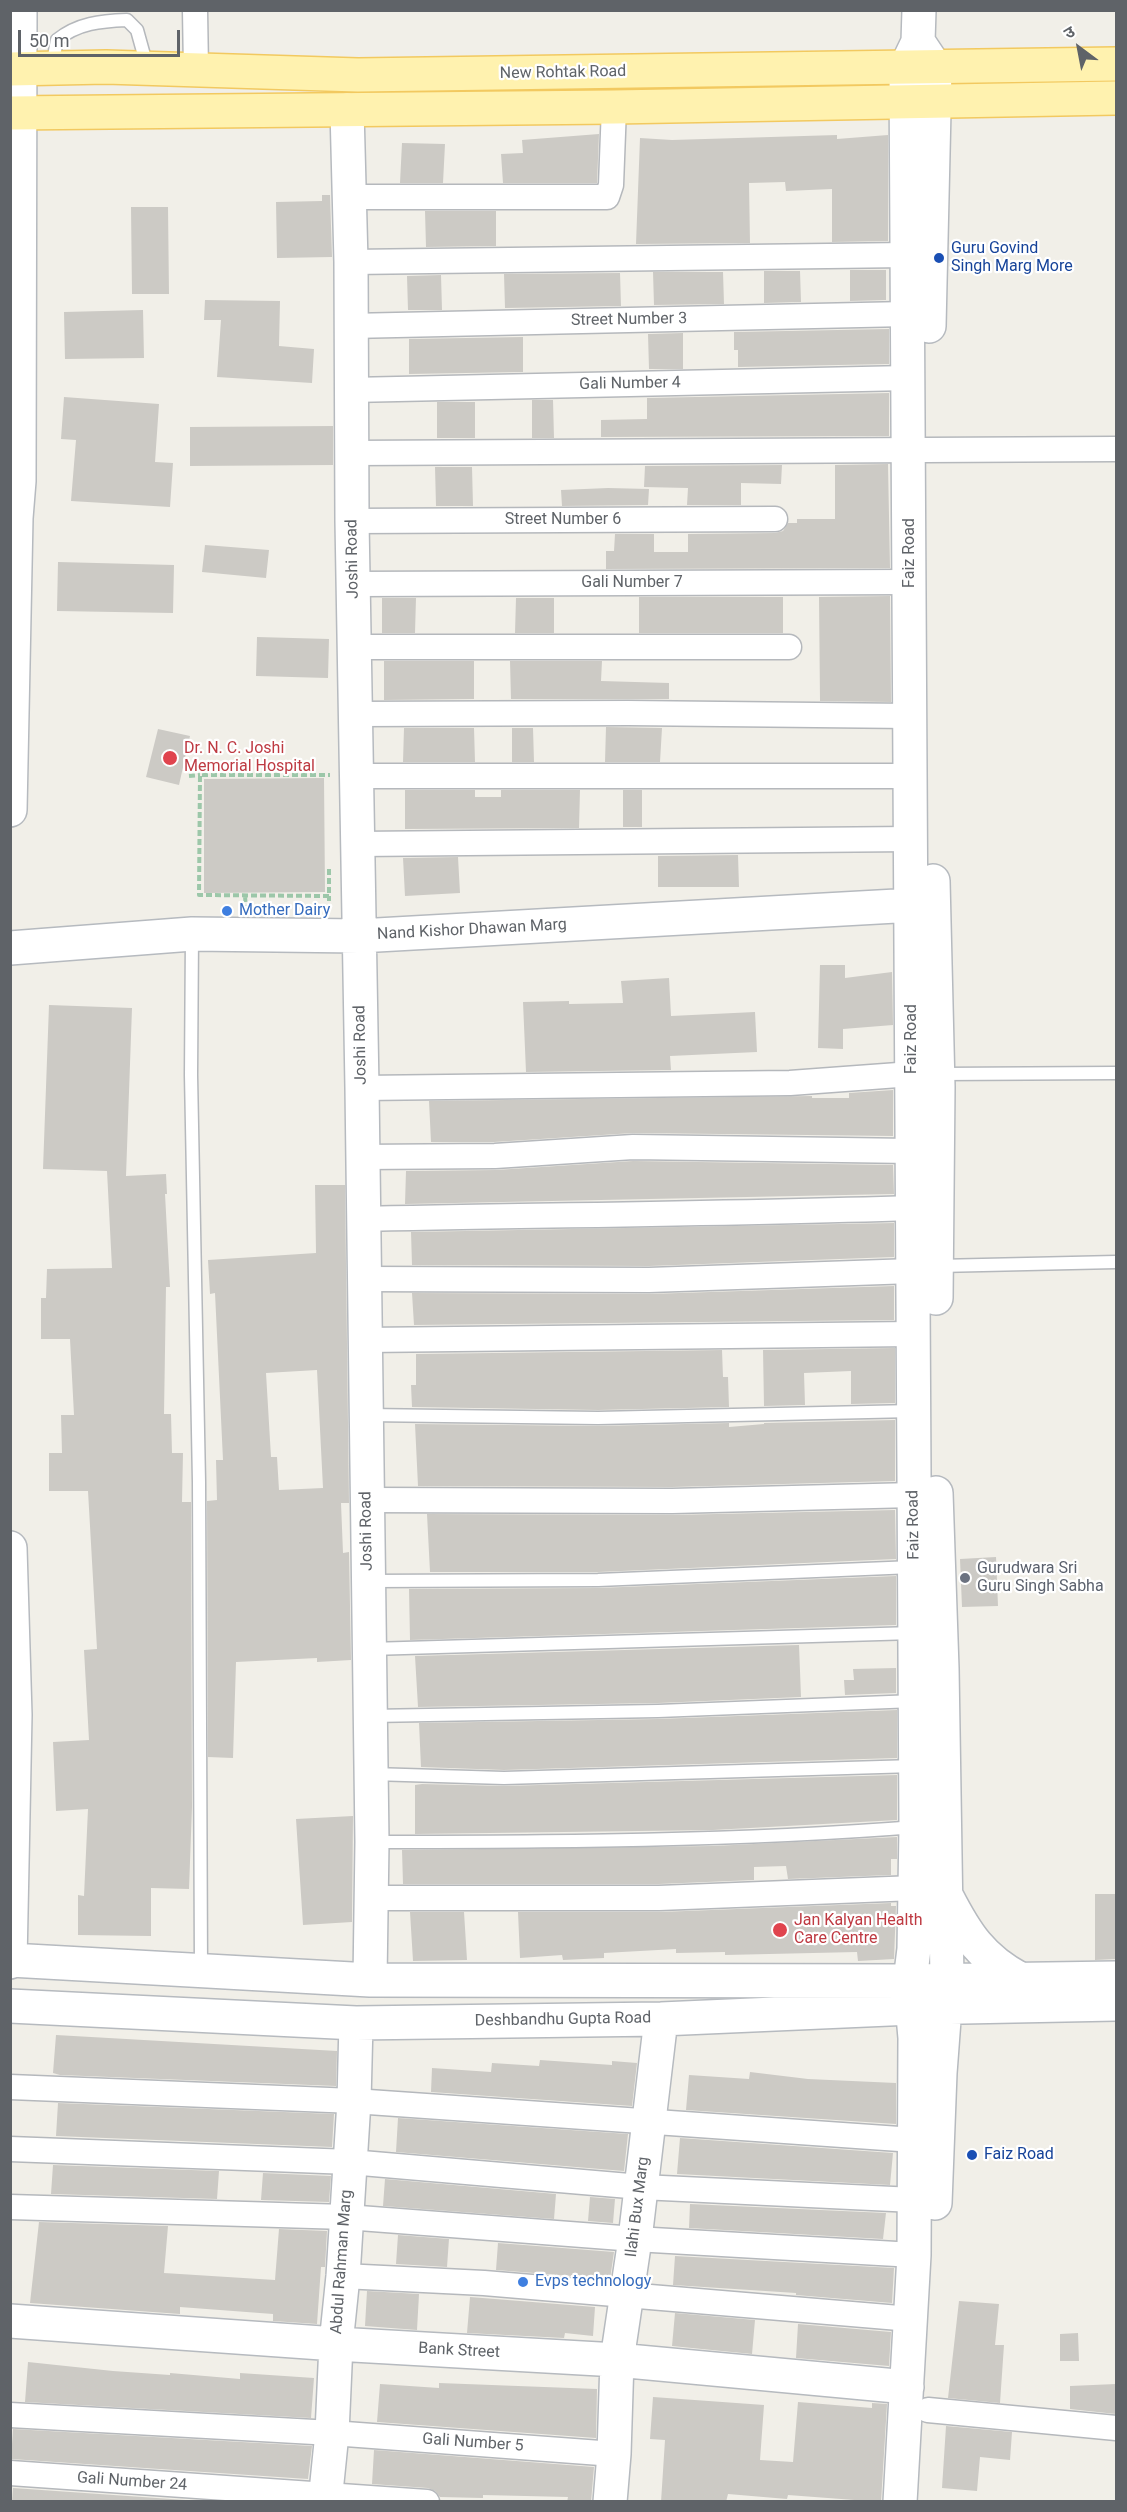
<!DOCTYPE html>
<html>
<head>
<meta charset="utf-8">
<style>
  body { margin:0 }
  #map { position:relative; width:1127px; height:2512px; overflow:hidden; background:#f1efe8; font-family:Roboto,"Noto Sans Devanagari",sans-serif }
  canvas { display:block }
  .frame { position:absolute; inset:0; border:12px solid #5f6368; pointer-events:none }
  .north { position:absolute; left:1049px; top:18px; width:60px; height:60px; -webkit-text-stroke:4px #fff; paint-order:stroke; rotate:328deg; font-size:16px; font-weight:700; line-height:24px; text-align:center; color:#5f6368 }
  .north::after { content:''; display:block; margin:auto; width:21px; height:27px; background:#5f6368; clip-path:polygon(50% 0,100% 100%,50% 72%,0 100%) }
  .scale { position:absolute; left:18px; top:30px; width:162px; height:27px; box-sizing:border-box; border:3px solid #5f6368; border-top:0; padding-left:8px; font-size:18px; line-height:21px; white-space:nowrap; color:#5f6368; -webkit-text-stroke:4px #fff; paint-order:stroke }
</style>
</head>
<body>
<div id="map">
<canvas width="1127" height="2512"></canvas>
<div class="frame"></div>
<div class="north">उ</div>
<div class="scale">50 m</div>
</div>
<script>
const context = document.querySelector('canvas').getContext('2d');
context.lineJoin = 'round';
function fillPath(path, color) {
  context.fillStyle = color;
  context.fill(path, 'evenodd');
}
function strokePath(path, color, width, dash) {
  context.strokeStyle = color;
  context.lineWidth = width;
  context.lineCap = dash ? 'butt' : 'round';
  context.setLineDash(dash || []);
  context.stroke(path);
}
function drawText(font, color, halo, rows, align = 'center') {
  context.font = font + ' Roboto,sans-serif';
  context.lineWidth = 4.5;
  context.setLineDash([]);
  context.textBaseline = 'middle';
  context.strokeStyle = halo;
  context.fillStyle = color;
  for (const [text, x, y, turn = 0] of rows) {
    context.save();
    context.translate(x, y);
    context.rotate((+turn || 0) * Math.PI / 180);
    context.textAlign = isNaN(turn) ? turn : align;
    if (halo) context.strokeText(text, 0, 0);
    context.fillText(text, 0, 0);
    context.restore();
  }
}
const building = new Path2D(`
  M599 134 597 183H503L501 154 523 153 522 140Z
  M837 135V139L888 135V241L832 242V189L786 191 785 182 749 183 750 243 636 244 640 138 672 140Z
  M402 143 445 144 443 183H400Z
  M322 195H330L332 257 277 258 276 202 322 201Z
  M131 207H168L169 294H132Z
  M425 211H496V246L426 247Z
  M850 270H886V300L850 301Z
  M764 271H800L801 302 764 303Z
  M653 272H723L724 304 654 305Z
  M620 273 621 306 505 308 504 274Z
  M441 275 442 310H408L407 276Z
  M205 300 280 301 279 346 314 349 312 383 217 377 221 320H204Z
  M143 310 144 358 65 359 64 312Z
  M889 329V364L738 367V350H734V332Z
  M683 333V369H649L648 334Z
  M523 337V372L409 374V339Z
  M889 393V436L601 437V420L647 419V398Z
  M64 397 159 404 155 462 173 463 170 507 71 501 76 440 61 439Z
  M532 400H553L554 438H532Z
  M437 402H475V438H437Z
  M333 426V465L190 466V427Z
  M888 464 890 568 606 569V551H614L615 534H654V552H688V534L775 533 783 531 788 523H797V519H835V465Z
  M782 465 781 484 741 483V505H687L688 488 644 487 645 466Z
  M435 467H472L473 506H436Z
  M608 488 649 489 648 505 562 506 561 490Z
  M205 545 269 550 266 578 202 572Z
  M58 562 174 565 173 613 57 611Z
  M890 596 891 702 820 701 819 597Z
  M639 597H783V633H639Z
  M382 598H416L415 633H382Z
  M516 598H554V633H515Z
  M257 637 329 639 328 678 256 676Z
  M384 661H474V699L384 700Z
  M510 661H602L601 681 669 683V699H511Z
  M606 727 662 728 660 762H605Z
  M404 728H474L475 762H403Z
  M512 728H533L534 762H512Z
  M158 729 190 736 179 785 146 777Z
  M324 778 325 892 204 893V779Z
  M405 790H475V797H501V790H580L579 828 405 829Z
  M623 790H642V827H623Z
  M738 855 739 887H658V856Z
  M458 857 460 893 405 896 403 858Z
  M820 965H845V978L892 972 893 1025 843 1029V1049L818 1048Z
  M669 978 671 1016 755 1012 757 1052 670 1056 671 1070 526 1072 523 1002 569 1001V1004L623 1003 621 981Z
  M49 1005 132 1008 126 1176 166 1174 167 1194H165L170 1287H166L164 1414H171L172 1453H183L182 1502H191L192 1807 189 1889 151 1888V1936L78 1935V1895L84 1896 88 1809 56 1811 53 1742 89 1740 84 1650 97 1649 88 1491H49V1453H62L61 1415H74L70 1339H41V1298H46L47 1269 112 1268 107 1171 43 1169Z
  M893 1090V1136L633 1133 494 1142H431L429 1101 812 1096V1098H849V1093Z
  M633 1161 893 1165 894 1194 405 1204 406 1171 496 1170Z
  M315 1185H345L349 1503H341L343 1553 349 1552 351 1660 317 1662V1658L236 1662 233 1758 208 1757 207 1501 217 1500 216 1460H223L215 1293 210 1294 208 1260 316 1253ZM317 1370 323 1488 279 1490 277 1457H271L266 1373Z
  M894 1223V1257L649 1266 412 1265 411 1232Z
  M894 1286V1320L414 1325 412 1293 649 1294Z
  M895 1348V1403L851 1404V1371L804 1373 805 1405 764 1406 763 1350Z
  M722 1350 723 1377H728L729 1407 598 1410 412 1407 411 1385H416V1354Z
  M895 1420V1481L672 1487 418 1486 415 1424 598 1426 729 1423V1427L764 1424V1423Z
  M895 1510 896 1559 598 1572H430L427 1514 672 1515Z
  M996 1557 998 1606 962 1607 960 1559Z
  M896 1576V1625L410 1640 409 1589 598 1588Z
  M799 1645 801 1697 658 1703 418 1707 415 1656Z
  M896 1668V1693L845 1695 844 1680H854L853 1669Z
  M897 1710V1758L504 1770 421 1767 419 1723 658 1719Z
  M897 1775V1820L713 1830 415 1834V1785L422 1784 504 1786Z
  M353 1816 352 1922 303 1925 296 1819Z
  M897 1837V1859H891V1875L788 1879 786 1866 754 1867V1880L659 1884H403L402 1850 713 1846Z
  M1095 1894H1116V1959L1095 1960Z
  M891 1903V1906H896L894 1959 858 1961 857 1952 725 1955V1952L676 1953V1949L604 1953V1958L563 1960 562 1955 520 1958 518 1912H660Z
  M410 1912H464L467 1960 413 1961Z
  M56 2035 337 2051 336 2086 60 2075 53 2073Z
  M540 2060 612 2065V2061L637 2063 632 2106 431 2092 432 2068 491 2072 492 2063 539 2066Z
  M750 2072 808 2079 896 2083V2124L686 2110 689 2075 749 2079Z
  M58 2103 334 2114 332 2147 56 2136Z
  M398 2118 628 2134 624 2171 396 2152Z
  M680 2138 893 2153 890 2185 677 2174Z
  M53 2165 219 2171 217 2199 51 2194Z
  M263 2173 331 2176 329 2202 261 2200Z
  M385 2179 556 2194 554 2219 383 2206Z
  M590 2197 615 2199 613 2223 588 2221Z
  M690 2204 886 2213 883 2239 689 2228Z
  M39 2222 168 2226 164 2273 275 2280 279 2229 327 2231 325 2267H321L317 2324 273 2321V2314L180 2307V2314L30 2303Z
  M398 2235 449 2239 447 2267 396 2264Z
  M498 2243 614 2252 610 2279 496 2270Z
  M675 2256 894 2268 892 2303 796 2295V2293L673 2285Z
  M367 2291 419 2294 417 2330 365 2326Z
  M470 2297 595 2307 593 2336 565 2333 564 2338 467 2333Z
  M959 2301 999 2304 995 2345H1004L1000 2403 948 2398Z
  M675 2313 755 2320 752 2354 672 2346Z
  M798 2324 891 2332 889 2366 796 2358Z
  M1078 2333 1079 2361H1060V2334Z
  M28 2362 113 2371 170 2375V2373L240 2379V2373L314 2378 311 2418 25 2402Z
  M439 2383 597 2389 596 2438 377 2422 380 2384 439 2388Z
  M1116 2384V2414L1070 2409V2386Z
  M653 2397 764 2405 760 2460 793 2462 798 2402 872 2408V2403L887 2404 881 2502 788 2495 787 2499 728 2494 726 2502H661L665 2440 650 2439Z
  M946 2426 1012 2432 1010 2460 980 2457 977 2491 942 2488Z
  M13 2429 312 2446 308 2479 11 2459Z
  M374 2450 594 2467 591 2502H567L568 2497 483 2495V2498L440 2497 435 2491 428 2488 372 2484Z
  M13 2488 214 2502H12Z`);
const path = new Path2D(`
  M189 776 200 775
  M329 869V896L199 895 200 775H330
  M245 896 246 910
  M329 910V896`);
const lane = new Path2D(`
  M52 67 57 40C78 23 101 21 127 20L137 30 147 66
  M192 934 191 1075 199 1482 201 1970
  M940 1074 1116 1073
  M938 1266 1116 1262
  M367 1415 598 1418 913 1411
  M369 1581 598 1580 913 1567
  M370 1649 914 1633
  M371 1716 658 1711 915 1701
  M372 1774 504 1778 915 1766
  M373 1842C554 1842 736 1841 916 1827`);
const street = new Path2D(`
  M195 10 196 70
  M348 197H607L611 185 614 107
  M351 262 907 255
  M350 326 907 314
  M351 390 908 378
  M352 453 1116 449
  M352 521 775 519
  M354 584 910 582
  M354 647H789
  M356 714 628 713 910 716
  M356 776H911
  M357 844 911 839
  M362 1088 790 1083 912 1074
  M361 1157 495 1156 633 1147 911 1151
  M363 1219C546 1215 729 1214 912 1208
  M364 1279 649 1280 913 1271
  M365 1340 913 1334
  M367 1500 672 1501 914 1495
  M371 1898H659L915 1888
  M10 2087 354 2101 914 2140
  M10 2149 350 2162 641 2187 914 2200
  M10 2207 346 2217 635 2239 914 2255
  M343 2276 484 2283 911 2319
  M928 2410 1116 2428
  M10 2415 332 2433 614 2454
  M10 2473 427 2502`);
const secondary = new Path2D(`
  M919 43 935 67 929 326
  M347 110 351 262 352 521 362 1088 372 1842 370 1980
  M10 810 16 518 19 481 20 10
  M933 881 938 1087 936 1298
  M10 948 192 934 359 936 932 904
  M10 1548 15 1715 10 1962
  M947 1897C966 1934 982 1959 1020 1979
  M10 1960 370 1980 910 1981 1116 1978
  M10 2006 356 2023 661 2019 912 2008 1116 2004
  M935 2203 940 2073 947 1980 942 1668 936 1493
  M10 2321 336 2344 617 2360 907 2387
  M325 2502 332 2433 336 2344 343 2276 354 2101 356 2023
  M610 2502 614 2454 617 2360 635 2239 661 2019
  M900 2502 914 2255 915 2038 910 1981 914 1949 916 1827 906 67 918 42 919 10`);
const primary = new Path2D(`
  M10 69 106 67 358 75 1116 64
  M10 113 614 107 1116 98`);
const markers = [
  [939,258,6,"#1a4fb4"],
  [170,758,8,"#e0444e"],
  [227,911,6,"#3f7fe0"],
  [965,1578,6,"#6b7280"],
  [780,1930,8,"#e0444e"],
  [972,2155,6,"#1a4fb4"],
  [523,2282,6,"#3f7fe0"]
];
const streetNames = [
  ["New Rohtak Road",563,73,-1],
  ["Street Number 3",629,320,-1],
  ["Gali Number 4",630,384,-1],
  ["Street Number 6",563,520],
  ["Faiz Road",910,553,-90],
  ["Joshi Road",353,559,-91],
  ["Gali Number 7",632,583],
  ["Nand Kishor Dhawan Marg",472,930,-3],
  ["Faiz Road",912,1039,-90],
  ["Joshi Road",361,1045,-91],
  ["Faiz Road",914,1525,-91],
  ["Joshi Road",367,1531,-91],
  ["Deshbandhu Gupta Road",563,2020,-1],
  ["Ilahi Bux Marg",638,2207,-83],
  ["Abdul Rahman Marg",342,2262,-86],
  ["Bank Street",459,2351,3],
  ["Gali Number 5",473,2443,4],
  ["Gali Number 24",132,2482,4]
];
const transitNames = [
  ["Guru Govind",951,249],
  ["Singh Marg More",951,267],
  ["Faiz Road",984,2155]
];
const healthNames = [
  ["Dr. N. C. Joshi",184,749],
  ["Memorial Hospital",184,767],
  ["Jan Kalyan Health",794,1921],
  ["Care Centre",794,1939]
];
const shopNames = [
  ["Mother Dairy",239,911],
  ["Evps technology",535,2282]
];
const worshipNames = [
  ["Gurudwara Sri",977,1569],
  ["Guru Singh Sabha",977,1587]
];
fillPath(building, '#cccac5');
strokePath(lane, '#b5b8bc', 15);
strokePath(street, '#b5b8bc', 27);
strokePath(secondary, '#b6babf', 36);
strokePath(primary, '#f2c960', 36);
strokePath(path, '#9cc7a9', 4, [6, 3]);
strokePath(lane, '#fff', 12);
strokePath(street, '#fff', 24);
strokePath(secondary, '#fff', 33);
strokePath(primary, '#fff2af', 33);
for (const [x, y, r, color] of markers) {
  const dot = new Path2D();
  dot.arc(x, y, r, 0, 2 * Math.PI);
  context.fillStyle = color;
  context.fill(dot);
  strokePath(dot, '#fff', 2);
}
drawText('16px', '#5f6368', '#fff', streetNames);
drawText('16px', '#164399', '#fff', transitNames, 'left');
drawText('16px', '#be3a42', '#fff', healthNames, 'left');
drawText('16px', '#366cbe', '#fff', shopNames, 'left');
drawText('16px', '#5b616d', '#fff', worshipNames, 'left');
</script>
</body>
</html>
